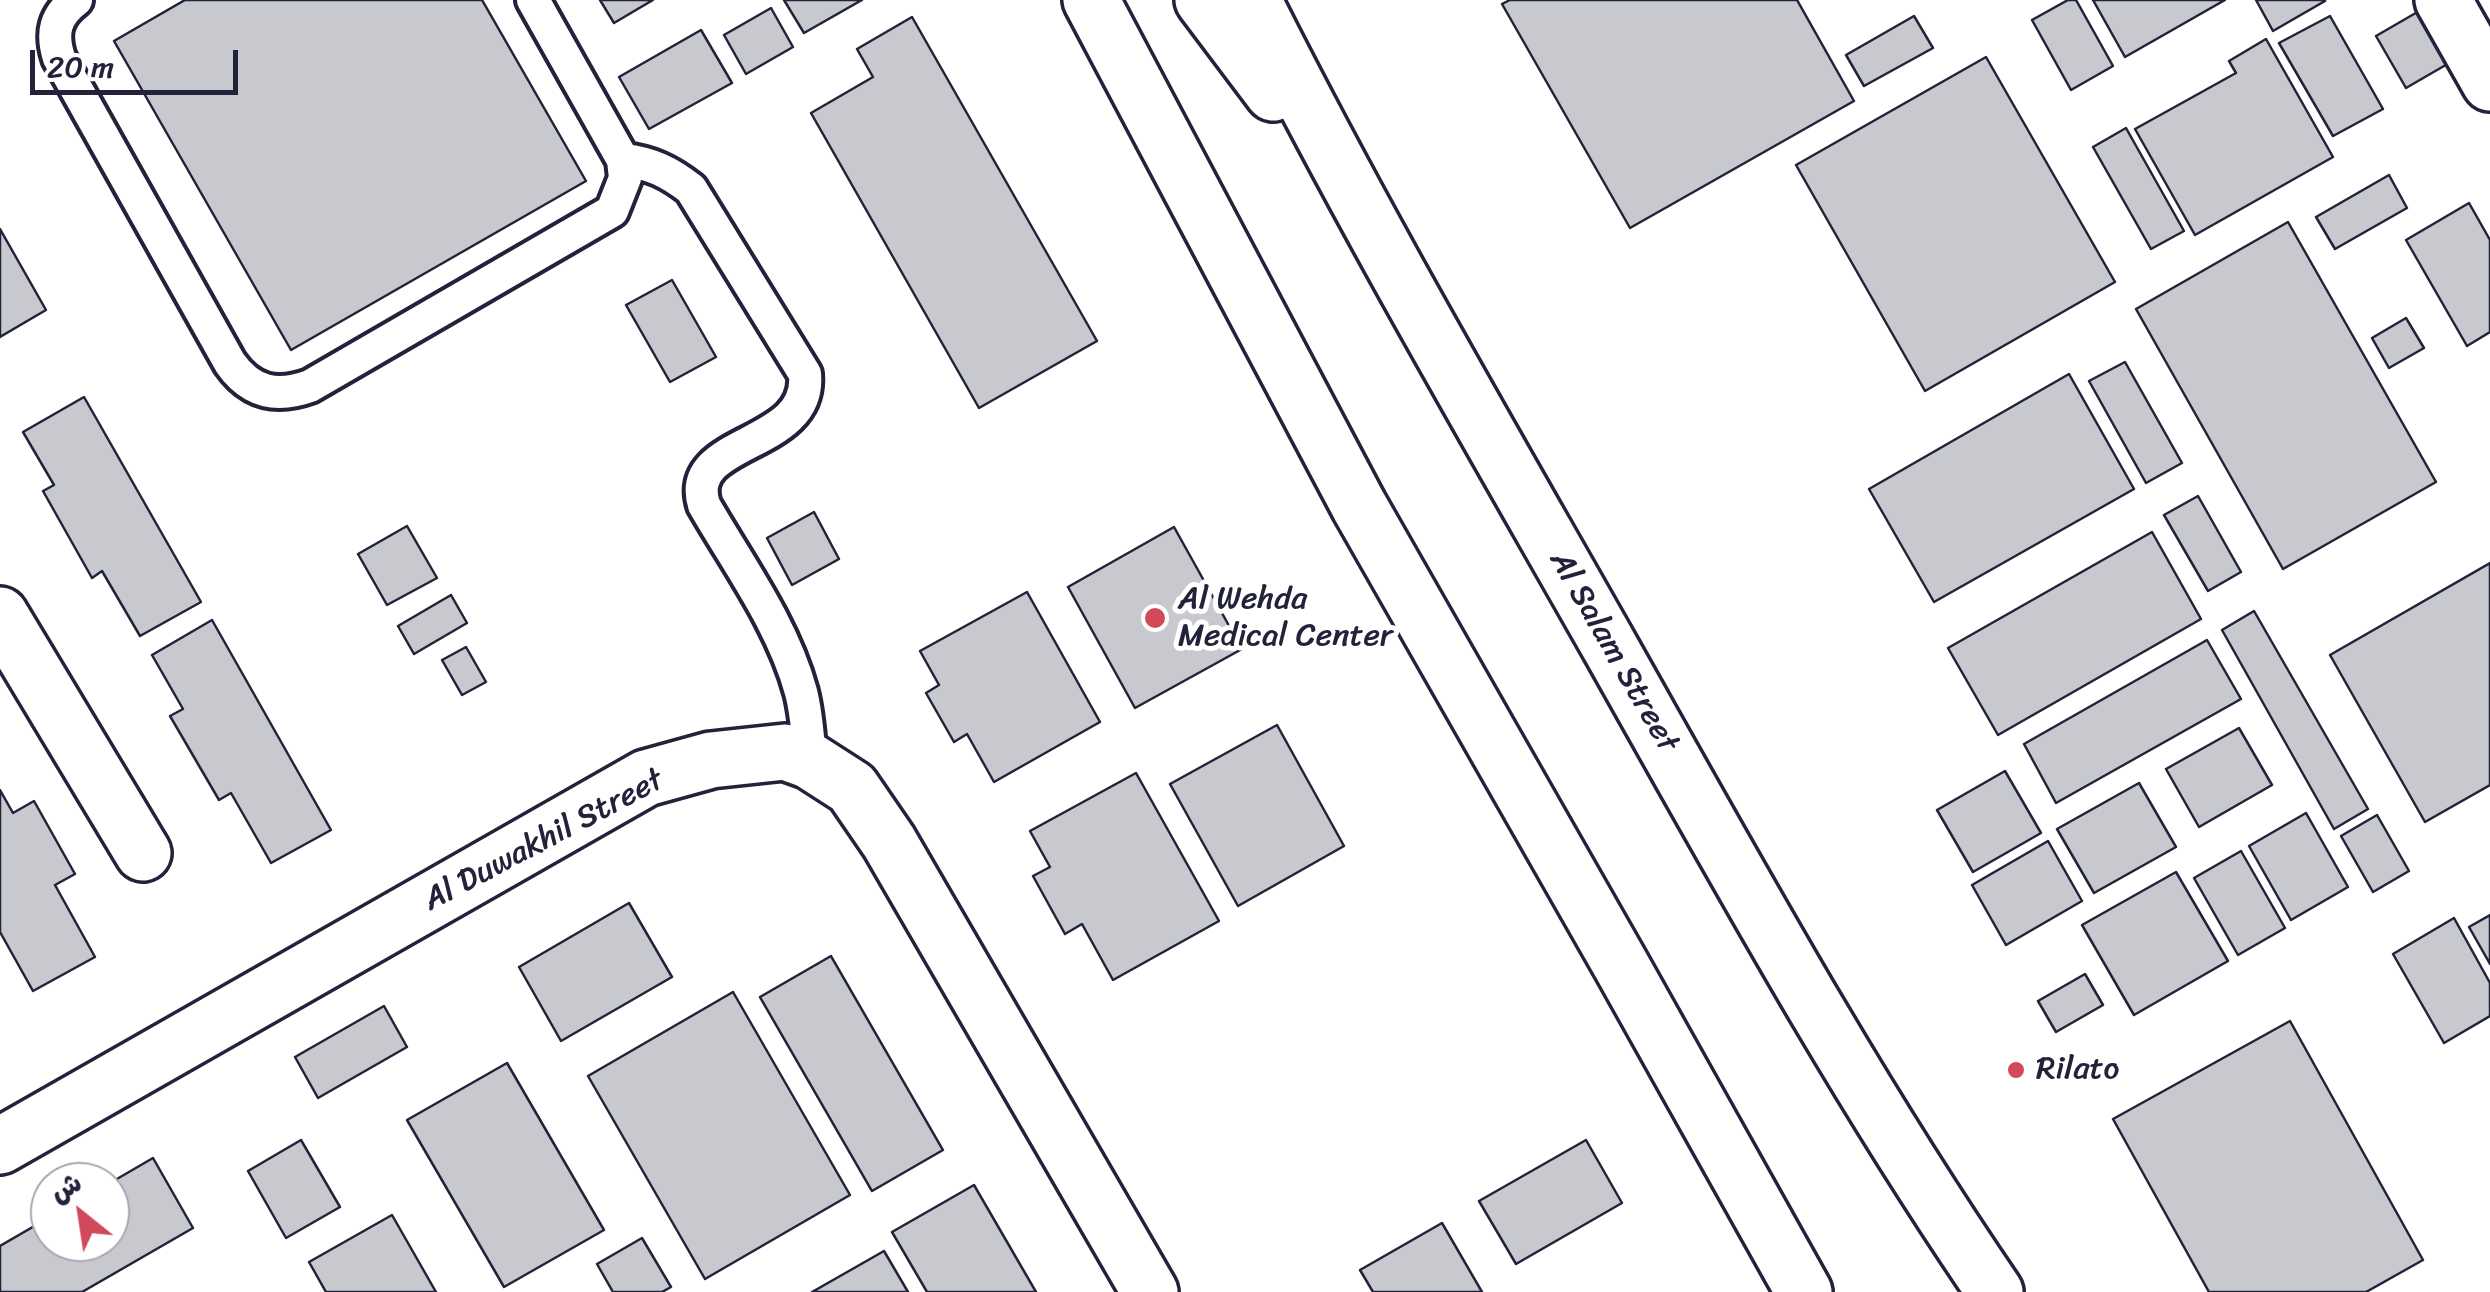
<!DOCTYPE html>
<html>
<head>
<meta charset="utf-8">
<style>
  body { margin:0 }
  #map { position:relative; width:2490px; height:1292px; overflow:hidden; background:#fff; font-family:Sriracha,"Playpen Sans Arabic",sans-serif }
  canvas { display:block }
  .north { position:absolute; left:30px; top:1162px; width:100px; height:100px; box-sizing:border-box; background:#fff; border:2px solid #a7a7b1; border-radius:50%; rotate:330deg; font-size:28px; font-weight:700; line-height:40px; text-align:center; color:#22223b }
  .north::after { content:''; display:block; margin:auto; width:35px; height:45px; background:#d1495b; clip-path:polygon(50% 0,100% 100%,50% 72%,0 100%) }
  .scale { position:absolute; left:30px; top:50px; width:208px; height:45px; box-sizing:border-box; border:5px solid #22223b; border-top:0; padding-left:12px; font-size:30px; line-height:35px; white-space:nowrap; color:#22223b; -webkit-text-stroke:8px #fff; paint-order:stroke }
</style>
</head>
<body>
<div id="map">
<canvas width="2490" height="1292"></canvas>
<div class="north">ش</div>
<div class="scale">20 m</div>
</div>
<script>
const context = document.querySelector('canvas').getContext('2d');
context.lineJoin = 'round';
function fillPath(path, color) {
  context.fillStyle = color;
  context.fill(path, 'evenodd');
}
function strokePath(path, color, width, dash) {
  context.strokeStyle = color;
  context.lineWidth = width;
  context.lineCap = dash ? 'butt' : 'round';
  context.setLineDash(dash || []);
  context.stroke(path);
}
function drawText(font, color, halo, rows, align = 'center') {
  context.font = font + ' Sriracha,sans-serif';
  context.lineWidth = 10;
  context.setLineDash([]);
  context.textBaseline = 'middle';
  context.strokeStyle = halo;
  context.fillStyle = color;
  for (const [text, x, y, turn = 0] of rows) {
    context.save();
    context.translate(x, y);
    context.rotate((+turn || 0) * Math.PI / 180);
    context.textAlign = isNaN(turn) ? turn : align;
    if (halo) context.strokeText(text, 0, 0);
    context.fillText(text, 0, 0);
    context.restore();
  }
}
const building = new Path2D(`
  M185 0H482L586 181 291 350 114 41Z
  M600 0H653L614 23Z
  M784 0H862L804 33Z
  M1510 0H1797L1854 101 1630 228 1502 4Z
  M2068 0H2076L2113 66 2071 90 2032 20Z
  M2093 0H2225L2125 57Z
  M2256 0H2325V1L2273 31Z
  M2433 3 2463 55 2406 88 2376 36Z
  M771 8 793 47 746 74 724 35Z
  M1914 16 1933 48 1864 86 1846 55Z
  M2330 16 2383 109 2333 136 2279 43Z
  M912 17 1097 341 979 408 811 113 873 77 857 49Z
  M701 30 732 83 649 129 619 77Z
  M2266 39 2333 157 2195 235 2135 129 2236 73 2229 61Z
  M1986 57 2115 282 1925 391 1796 165Z
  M2126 128 2184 231 2151 249 2093 147Z
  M2389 175 2407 208 2335 249 2316 217Z
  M2469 203 2490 240V332L2467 346 2406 240Z
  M2288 222 2436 482 2283 569 2136 309Z
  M0 229 46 310 0 337Z
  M672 280 716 357 670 382 626 305Z
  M2406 318 2424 348 2389 368 2372 338Z
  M2125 362 2182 463 2146 483 2089 381Z
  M2069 374 2134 489 1934 602 1869 489Z
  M84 397 201 602 140 636 102 571 92 578 43 491 54 485 23 432Z
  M2198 496 2241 572 2208 591 2164 515Z
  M814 512 839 559 792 585 767 538Z
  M407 526 437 578 387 605 358 554Z
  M1174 527 1242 649 1135 708 1068 587Z
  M2152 532 2201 619 1998 735 1948 648Z
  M2490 563V785L2425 822 2330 655Z
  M1027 592 1100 722 994 782 967 734 954 742 926 693 939 685 920 651Z
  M451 595 467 623 414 654 398 626Z
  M2254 611 2368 809 2334 829 2222 630Z
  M212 620 331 830 271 863 231 793 219 800 170 716 183 709 152 655Z
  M2207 640 2241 699 2056 803 2024 744Z
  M466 647 486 682 462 695 442 660Z
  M1277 725 1344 846 1238 906 1170 784Z
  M2239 728 2272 785 2199 827 2166 769Z
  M2005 771 2041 833 1973 872 1937 810Z
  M1136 773 1219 921 1113 980 1082 924 1065 934 1033 876 1050 867 1030 831Z
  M2139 783 2176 847 2094 893 2057 829Z
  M0 790 13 813 34 801 75 874 55 885 95 957 33 991 0 932Z
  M2306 813 2348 887 2291 920 2249 846Z
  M2377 815 2409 871 2373 892 2341 836Z
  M2048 841 2082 901 2006 945 1972 885Z
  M2241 851 2285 928 2238 955 2194 878Z
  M2176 872 2228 961 2134 1015 2082 925Z
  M629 903 672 977 561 1041 519 967Z
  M2490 915V964L2469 927Z
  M2454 918 2490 983V1016L2444 1043 2393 954Z
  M831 956 943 1150 872 1191 760 997Z
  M2085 974 2103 1005 2056 1032 2038 1001Z
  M733 992 850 1195 705 1279 588 1076Z
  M384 1006 407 1047 318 1098 295 1057Z
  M2290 1021 2423 1260 2366 1292H2209L2113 1119Z
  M507 1063 604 1230 504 1287 407 1120Z
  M301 1140 340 1207 286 1238 248 1171Z
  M1586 1140 1622 1203 1516 1264 1479 1201Z
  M153 1158 193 1228 82 1292H0V1246L50 1217V1242H110V1183Z
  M974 1185 1036 1292H927L892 1232Z
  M392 1215 436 1292H326L309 1262Z
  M1442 1223 1482 1292H1373L1360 1270Z
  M642 1238 671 1287 662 1292H613L597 1264Z
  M884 1251 908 1292H812Z`);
const lane = new Path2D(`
  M76 0C55 16 51 33 59 58L230 363C251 393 277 398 310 386L612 211 625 178 623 160 533 0
  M623 160C651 163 669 172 691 189L805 374C812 450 683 437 704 505 738 564 783 625 801 692 807 715 808 738 810 761`);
const street = new Path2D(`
  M2443 0 2490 83
  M0 615 143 853
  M0 1146 646 778 711 760 785 752 810 761 852 788 889 842 1150 1292`);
const secondary = new Path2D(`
  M1091 0 1359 506 1622 967 1804 1292
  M1203 0 1273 93
  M1253 0C1364 221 1489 434 1611 649 1734 867 1854 1086 1995 1292`);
const markers = [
  [1155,618,12,"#d1495b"],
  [2016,1070,10,"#d1495b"]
];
const poiNames = [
  ["Al Wehda",1178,600],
  ["Medical Center",1178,637],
  ["Rilato",2036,1070]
];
const streetNames = [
  ["Al Salam Street",1613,652,60],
  ["Al Duwakhil Street",544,841,-28]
];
fillPath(building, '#c8c8cf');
strokePath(building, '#22223b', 2.5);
strokePath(lane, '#22223b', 40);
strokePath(street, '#22223b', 62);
strokePath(secondary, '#22223b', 62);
strokePath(lane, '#fff', 32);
strokePath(street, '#fff', 55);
strokePath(secondary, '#fff', 55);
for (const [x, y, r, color] of markers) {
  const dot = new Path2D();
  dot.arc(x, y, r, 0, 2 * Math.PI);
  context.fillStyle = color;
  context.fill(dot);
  strokePath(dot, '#fff', 4);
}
drawText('32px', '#22223b', '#fff', poiNames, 'left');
drawText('32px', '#22223b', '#fff', streetNames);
</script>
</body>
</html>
